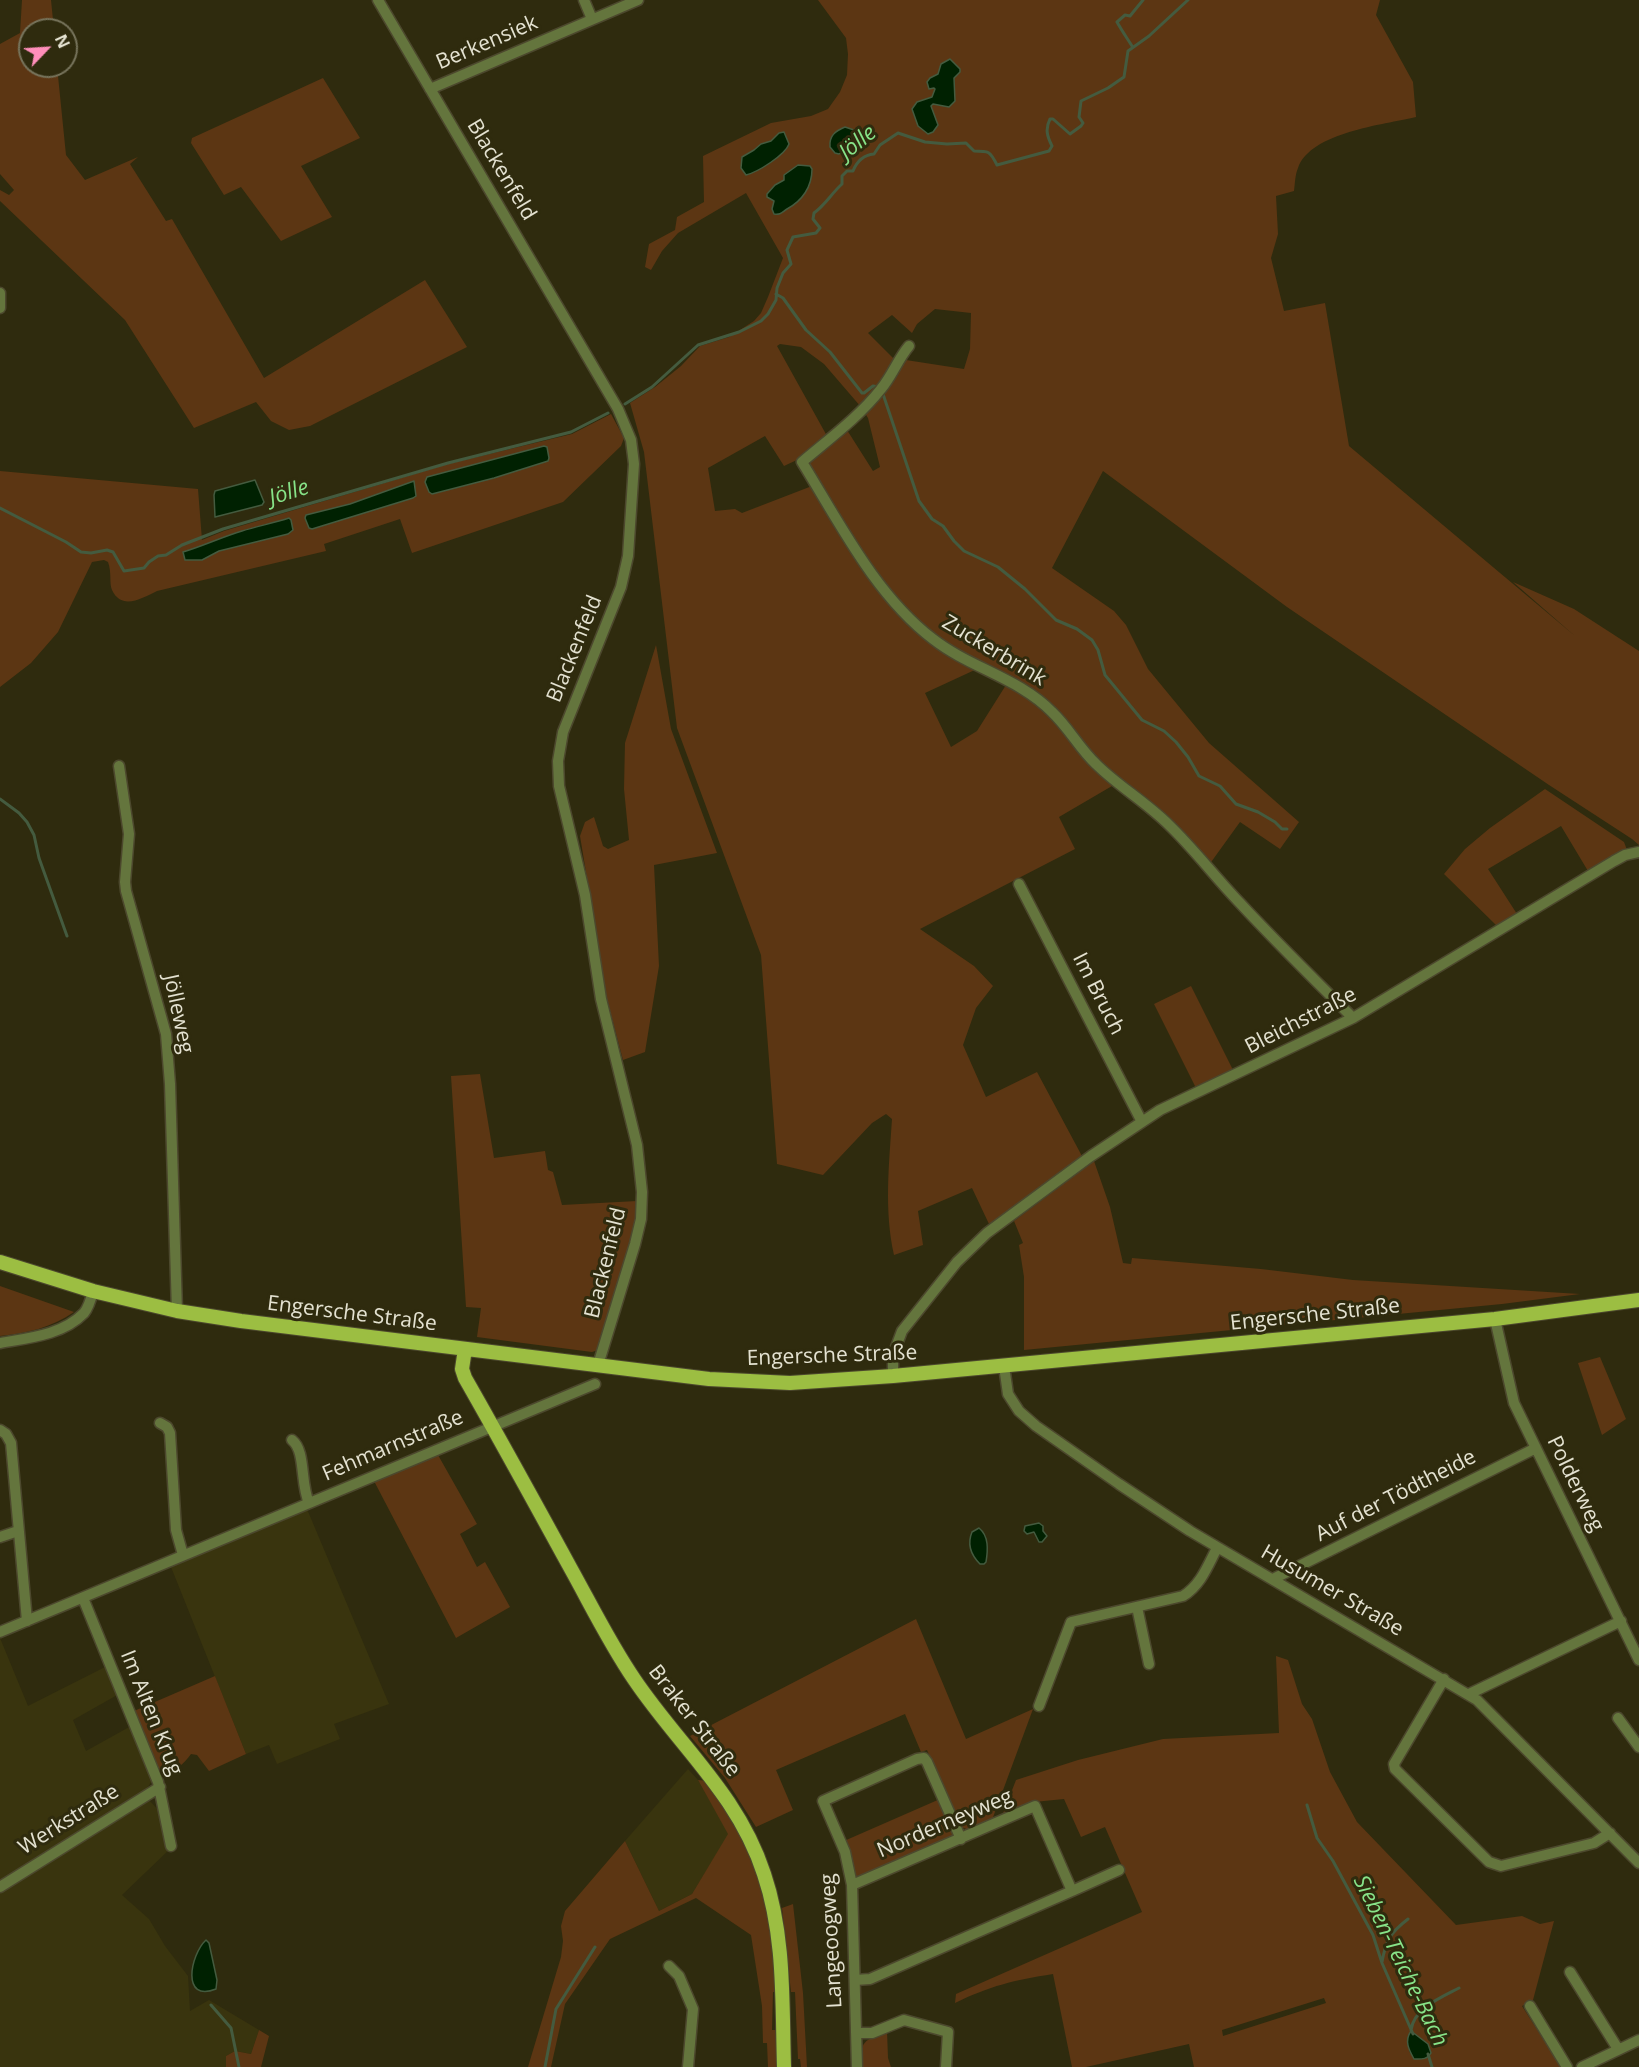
<!DOCTYPE html>
<html>
<head>
<meta charset="utf-8">
<style>
  body { margin:0 }
  #map { position:relative; width:1639px; height:2067px; overflow:hidden; background:#2f2b0e; font-family:"Open Sans",sans-serif }
  canvas { display:block }
  .north { position:absolute; left:18px; top:18px; width:60px; height:60px; box-sizing:border-box; background:#2f2b0e; border:2px solid #77745c; border-radius:50%; rotate:65deg; font-size:16px; font-weight:700; line-height:24px; text-align:center; color:#e4e2d1 }
  .north::after { content:''; display:block; margin:auto; width:21px; height:27px; background:#ff8eba; clip-path:polygon(50% 0,100% 100%,50% 72%,0 100%) }
</style>
</head>
<body>
<div id="map">
<canvas width="1639" height="2067"></canvas>
<div class="north">N</div>
</div>
<script>
const context = document.querySelector('canvas').getContext('2d');
context.lineJoin = 'round';
function fillPath(path, color) {
  context.fillStyle = color;
  context.fill(path, 'evenodd');
}
function strokePath(path, color, width, dash) {
  context.strokeStyle = color;
  context.lineWidth = width;
  context.lineCap = dash ? 'butt' : 'round';
  context.setLineDash(dash || []);
  context.stroke(path);
}
function drawText(font, color, halo, rows, align = 'center') {
  context.font = font + ' "Open Sans",sans-serif';
  context.lineWidth = 6;
  context.setLineDash([]);
  context.textBaseline = 'middle';
  context.strokeStyle = halo;
  context.fillStyle = color;
  for (const [text, x, y, turn = 0] of rows) {
    context.save();
    context.translate(x, y);
    context.rotate((+turn || 0) * Math.PI / 180);
    context.textAlign = isNaN(turn) ? turn : align;
    if (halo) context.strokeText(text, 0, 0);
    context.fillText(text, 0, 0);
    context.restore();
  }
}
const built = new Path2D(`
  M307 1509 389 1704 334 1724 340 1739 277 1764 269 1745 246 1754 171 1567Z
  M0 1638 28 1706 107 1666 119 1694 73 1720 86 1751 131 1726 152 1781 145 1791 0 1882Z
  M688 1769 698 1780 729 1834 692 1894 659 1911 625 1841Z
  M148 1799 163 1815 170 1849 122 1895 149 1919 165 1946 188 1976 190 2011 209 2000 259 2030 251 2054 235 2051 226 2056V2067H0V1892Z`);
const green = new Path2D(`
  M22 0H51L54 30H30V66H57L66 155 85 180 138 157 130 164 166 221 172 219 264 378 425 280 467 347 310 426 289 430 271 421 256 402 194 428 125 320 0 201V190L9 195 14 190 0 174V44L20 33Z
  M818 0H1380L1376 15 1413 82 1416 117C1383 125 1311 132 1298 168 1295 175 1295 184 1294 191L1276 196 1278 234 1271 258 1284 311 1325 303 1349 446 1575 636 1513 582 1574 609 1639 651V845L1632 839 1549 785 1287 607 1103 471 1052 568 1114 611 1126 625 1148 669 1209 743 1299 822 1280 849 1240 822 1209 865 1124 784 1112 786 1059 817 1075 849 920 929 974 966 993 986 976 1008 963 1045 986 1097 1037 1072 1083 1158 989 1224 972 1188 918 1211 923 1245 894 1255C884 1210 889 1165 892 1119L886 1114 872 1123 823 1175 777 1164 761 955 677 728 644 452 630 403 655 387 681 366 700 346 729 337 754 321 761 313 768 297 783 258 746 193 678 233 662 251 651 270 645 267 649 244 675 230 677 217 704 202 703 156 771 123 811 116 828 109 840 92 847 75 848 54 846 38ZM935 309 971 313 970 349 964 369 893 358 868 333 892 315 912 333 917 324ZM780 344 801 347 824 364 861 407 868 418 880 467 873 471 847 430 827 436 777 346ZM765 436 784 466 799 459 812 486 742 513 735 509 715 511 708 468ZM979 668 1006 685 977 731 951 747 925 693Z
  M323 78 360 138 301 166 332 217 281 241 241 187 224 195 191 143 192 138Z
  M611 414 624 438 621 446 563 502 412 553 400 519 324 544 326 551 157 591C142 598 122 611 112 590 109 583 112 573 108 562L104 560 92 562 58 632 31 663 0 687V471L198 489 202 540 224 531 448 464 572 434Z
  M656 645 671 729 717 853 654 865 659 966 645 1052 623 1060 607 999 580 836 585 822 594 817 603 846 608 849 629 840 624 789 625 743Z
  M1545 789 1624 842 1627 850 1615 854 1588 871 1561 826 1488 869 1517 914 1497 926 1444 874 1465 849 1490 828Z
  M1191 986 1233 1070 1196 1088 1154 1004Z
  M480 1074 494 1158 545 1151 548 1170 553 1172 562 1205 637 1201V1218L598 1350 592 1352 477 1337 481 1308 466 1307 451 1076Z
  M1094 1161 1110 1207 1123 1263 1131 1264 1132 1258 1261 1269 1353 1280 1580 1294 1502 1304 1024 1350V1277L1019 1245 1023 1243 1014 1221Z
  M0 1286 74 1312C51 1328 27 1333 0 1336Z
  M1600 1357 1626 1419 1602 1435 1578 1363Z
  M438 1455 477 1524 460 1534 477 1567 485 1562 510 1607 456 1638 374 1481Z
  M916 1619 966 1739 1033 1709 992 1820 969 1830 961 1827 927 1750 921 1752 905 1714 776 1770 793 1810 756 1827 725 1778 690 1736Z
  M1276 1656 1288 1660 1302 1704 1312 1719 1330 1772 1357 1822 1456 1925 1522 1916 1540 1924 1554 1921 1533 2000 1522 2006 1561 2067H1194L1189 2044 1086 2067H1072L1053 1974C1014 1980 990 1986 955 2003L956 1994 1142 1912 1105 1827 1081 1837 1064 1799 1034 1802 1002 1816 1016 1780 1078 1760 1163 1739 1279 1733ZM1324 1998 1326 2003 1223 2036 1222 2030ZM1419 2038 1428 2044 1430 2050 1414 2059 1409 2051Z
  M215 1676 246 1754 209 1771 197 1755 191 1754C184 1764 173 1774 160 1773L134 1711Z
  M698 1780 708 1781C718 1796 730 1811 739 1828 766 1881 773 1933 775 1992H773L772 2030H776L777 2067H768L767 2043H763L762 2006 751 1935 696 1898 610 1939 565 2004 551 2067H528L561 1957 563 1941 561 1926 565 1911 625 1841 659 1911 692 1894 728 1834Z
  M940 1799 953 1833 951 1838 860 1879 855 1876 844 1841Z
  M793 1904 803 1993 807 2067H801L800 2059H798L795 1992H791L782 1908Z
  M259 2030 269 2036 261 2067H226V2056L235 2051 251 2054Z
  M887 2031 888 2058 891 2067H861C860 2040 864 2041 887 2031Z`);
const water = new Path2D(`
  M950 59 960 69V72L954 78 955 101 949 107 933 104 931 106 938 125 933 132 928 134 918 126 912 109 917 102 932 97 935 89 934 88 929 89 927 82 930 78 938 74 941 64Z
  M845 127 854 130 858 141 839 154 835 153 830 147C829 136 835 131 845 127Z
  M784 132 789 144C785 155 758 172 746 175L741 168 742 157 754 150 761 144 771 141 779 133Z
  M798 165 810 166 812 169C812 187 802 201 787 209 782 212 781 215 774 214L772 209 774 201 767 197V194L775 185 784 180V175Z
  M544 446 547 447 549 458 548 461 494 478 432 494 429 492 425 482 427 477Z
  M255 480 264 502 262 505 215 517 214 495 215 491Z
  M414 481 416 496 413 498 312 529 309 528 305 518 306 515 350 504Z
  M289 518 291 520 293 530 288 534 219 551 202 560H185L183 552C203 546 222 537 242 531 258 526 274 523 289 518Z
  M1039 1523 1043 1526V1531L1047 1536 1042 1542H1039L1034 1532 1027 1534 1024 1531 1025 1526Z
  M979 1528C989 1536 988 1550 986 1562L984 1564H980C971 1555 967 1544 972 1532Z
  M206 1940 209 1943 217 1980 216 1989C181 2003 190 1955 206 1940Z
  M1411 2031 1428 2044 1431 2053C1427 2060 1421 2059 1414 2059 1409 2050 1404 2041 1411 2031Z`);
const stream = new Path2D(`
  M1132 46C1127 38 1122 31 1117 22L1125 15 1130 16 1143 0
  M776 294 783 298 806 330 830 352 862 393H864L873 386 879 387
  M883 394 919 501 932 519 943 526 954 541 964 551 998 567 1025 589 1056 620 1077 629 1092 640 1098 650 1105 675 1142 720 1164 731 1176 742 1188 757 1199 776 1220 786 1236 804 1258 812 1275 822 1282 829H1287
  M625 404 652 387 698 345 739 332 761 321 768 314 776 300 777 288 783 273 791 264 787 250 793 237 816 233 820 228 813 219 814 213C826 204 831 194 842 184V176L847 171H853C857 161 863 155 874 154L880 145 898 133 925 142 947 144 966 143 974 151C989 151 990 151 997 165L1049 151 1052 146C1047 136 1045 129 1050 119H1053L1070 134 1081 126 1083 123 1079 117 1081 101 1108 88 1124 77 1128 51 1149 36 1188 0
  M0 508 66 542 81 552 91 553 107 550 113 552 124 571 144 568 149 562 158 556 166 555 182 545 223 529 448 463 571 432 608 413
  M0 799 19 813 27 822 34 835 39 858 67 936
  M1307 1805 1317 1838 1333 1861 1373 1935 1382 1963 1413 2034
  M1382 1962C1386 1940 1390 1933 1408 1919
  M211 2005 231 2028 239 2067
  M1411 2030C1414 2008 1442 1997 1459 1988
  M1428 2054 1432 2067
  M545 2067 556 2009 595 1947`);
const minor = new Path2D(`
  M378 0 618 409 631 440 634 464 628 556 621 587 563 732 558 761 559 786 585 895 601 999 637 1145 642 1192 641 1219 635 1244 598 1365
  M584 0 592 19
  M430 89 638 0
  M0 293V308
  M909 346C898 359 892 376 881 389 859 417 829 439 802 462 839 522 876 596 933 639 970 668 1019 678 1052 712 1069 728 1079 748 1096 764 1118 786 1146 802 1169 825 1194 849 1215 877 1239 902 1276 942 1315 980 1353 1018
  M119 766 129 834 125 882 126 891 166 1034 170 1084 177 1311
  M1019 884 1142 1122
  M1495 1319 1514 1403 1639 1660
  M0 1343C28 1338 63 1335 84 1313 89 1307 91 1299 93 1291
  M1004 1366 1008 1394 1019 1411 1036 1426 1119 1484 1190 1531 1477 1700 1639 1863
  M893 1376V1355L902 1331 957 1262 987 1233 1091 1156 1160 1110 1353 1018 1614 861 1625 855 1639 852
  M160 1423 167 1427 170 1433 176 1530 183 1555
  M0 1430 6 1434 11 1443 27 1621
  M292 1440C306 1451 300 1483 309 1503
  M0 1537 18 1531
  M1273 1579 1536 1448
  M83 1598 158 1782 171 1846
  M1137 1607 1149 1664
  M0 1632 595 1384
  M1444 1679 1394 1764 1395 1769 1489 1862 1501 1866 1594 1843 1610 1833
  M1469 1694 1621 1621
  M1039 1706 1071 1622 1183 1596C1201 1585 1208 1565 1217 1548
  M1618 1718 1639 1747
  M852 1885 1035 1806 1072 1891 870 1979 855 1980
  M0 1887 160 1787
  M1072 1891 1119 1870
  M669 1966 679 1976 693 2009 688 2067
  M1570 1972 1618 2049
  M1530 2006 1567 2067
  M856 2033H872L904 2020 948 2032 946 2067
  M857 2067 852 1885 845 1852 823 1801 917 1759 924 1758 927 1762 961 1839
  M1582 2067 1639 2040`);
const major = new Path2D(`
  M0 1262 93 1291 177 1311 241 1321 709 1379 790 1383 893 1376 1495 1319 1639 1300
  M465 1349 462 1369 465 1378C501 1441 536 1505 571 1569 591 1605 610 1644 634 1679 679 1746 738 1794 764 1874 785 1936 782 2002 784 2067`);
const streetNames = [
  ["Berkensiek",487,43,-23],
  ["Blackenfeld",501,170,59],
  ["Blackenfeld",575,649,-68],
  ["Zuckerbrink",994,651,31],
  ["Im Bruch",1098,994,63],
  ["Jölleweg",178,1014,78],
  ["Bleichstraße",1301,1021,-27],
  ["Blackenfeld",606,1263,-76],
  ["Engersche Straße",352,1314,7],
  ["Engersche Straße",1315,1315,-6],
  ["Engersche Straße",832,1356,-2],
  ["Fehmarnstraße",393,1446,-23],
  ["Polderweg",1575,1484,64],
  ["Auf der Tödtheide",1396,1496,-27],
  ["Husumer Straße",1332,1591,30],
  ["Im Alten Krug",151,1713,68],
  ["Braker Straße",694,1721,52],
  ["Werkstraße",69,1820,-32],
  ["Norderneyweg",945,1824,-23],
  ["Langeoogweg",832,1941,-93]
];
const waterNames = [
  ["Jölle",858,143,-39],
  ["Jölle",289,493,-17],
  ["Sieben-Teiche-Bach",1400,1961,64]
];
fillPath(built, '#39340e');
fillPath(green, '#5c3613');
fillPath(water, '#002101');
strokePath(water, '#445b3f', 1.5);
strokePath(stream, '#445b3f', 3);
strokePath(minor, '#4c482d', 13);
strokePath(major, '#4c482d', 16);
strokePath(minor, '#64753d', 10);
strokePath(major, '#9cbe42', 14);
drawText('21px', '#e4e2d1', '#2f2b0e', streetNames);
drawText('italic 22px', '#87e388', '#2f2b0e', waterNames);
</script>
</body>
</html>
